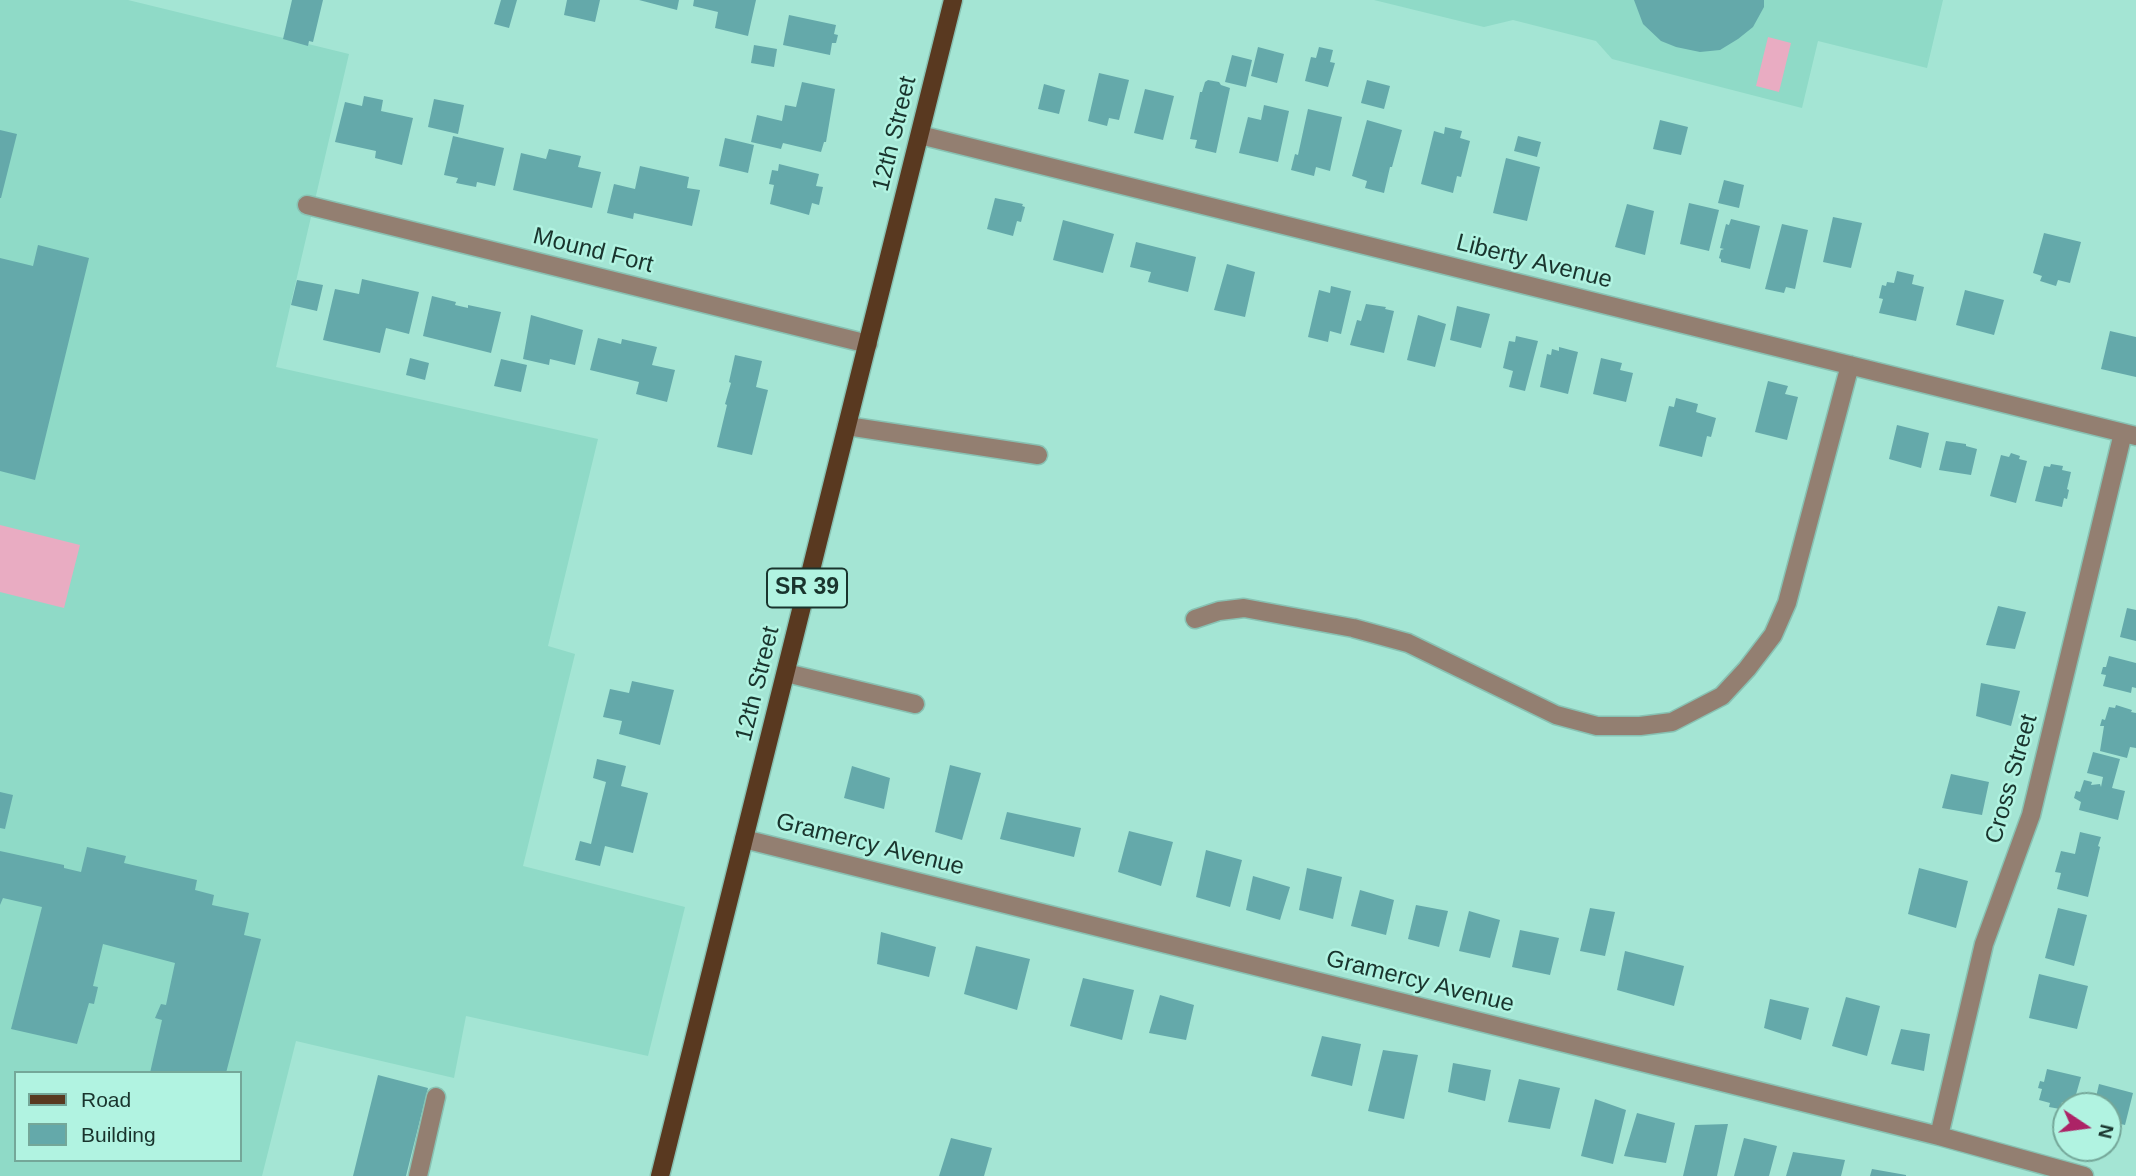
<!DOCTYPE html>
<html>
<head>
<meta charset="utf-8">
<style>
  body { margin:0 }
  #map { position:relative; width:2136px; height:1176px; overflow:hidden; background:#a4e5d4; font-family:Arial,sans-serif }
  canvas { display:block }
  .legend { position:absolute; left:14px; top:1071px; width:228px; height:91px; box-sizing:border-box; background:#b1f3e1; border:2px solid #74a799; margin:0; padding:9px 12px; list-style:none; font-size:21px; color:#19342d }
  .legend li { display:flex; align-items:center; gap:14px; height:35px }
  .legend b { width:35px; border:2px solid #74a799 }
  .north { position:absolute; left:2052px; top:1092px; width:70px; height:70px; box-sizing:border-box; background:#b1f3e1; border:2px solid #74a799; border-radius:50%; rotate:103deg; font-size:19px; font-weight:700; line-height:28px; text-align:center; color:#19342d }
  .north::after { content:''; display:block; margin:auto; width:24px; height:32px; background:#ac2366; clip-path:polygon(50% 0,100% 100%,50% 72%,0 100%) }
</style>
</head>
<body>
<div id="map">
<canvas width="2136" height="1176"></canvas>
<ul class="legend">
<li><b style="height:9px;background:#593920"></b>Road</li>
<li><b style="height:19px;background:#64a9aa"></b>Building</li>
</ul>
<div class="north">N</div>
</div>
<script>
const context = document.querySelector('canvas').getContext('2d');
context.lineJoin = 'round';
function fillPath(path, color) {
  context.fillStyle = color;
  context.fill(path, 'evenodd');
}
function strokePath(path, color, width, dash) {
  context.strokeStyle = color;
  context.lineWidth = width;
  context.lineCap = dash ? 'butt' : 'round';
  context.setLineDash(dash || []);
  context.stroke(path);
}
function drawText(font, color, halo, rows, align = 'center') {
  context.font = font + ' Arial,sans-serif';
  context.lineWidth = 5;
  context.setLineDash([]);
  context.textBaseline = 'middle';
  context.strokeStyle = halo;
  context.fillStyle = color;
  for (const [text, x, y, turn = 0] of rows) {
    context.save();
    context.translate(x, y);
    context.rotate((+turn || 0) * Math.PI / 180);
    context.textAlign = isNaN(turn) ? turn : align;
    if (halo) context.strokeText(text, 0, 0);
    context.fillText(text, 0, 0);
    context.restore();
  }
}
const built = new Path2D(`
  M0 0H128L349 54 276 367 598 439 548 646 575 654 523 866 685 907 648 1056 466 1016 454 1078 296 1041 262 1176H0ZM16 1073H240V1160H16Z
  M1374 0H1943L1927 68 1818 41 1802 108 1612 59 1596 41 1513 20 1484 27Z`);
const green = new Path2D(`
  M1768 37 1791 43 1779 92 1756 86Z
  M0 525 80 545 64 608 0 592Z`);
const building = new Path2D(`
  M292 0H323L313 42 309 41 308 46 283 39Z
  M501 0H517L509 28 494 24Z
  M567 0H600L595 22 564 15Z
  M639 0H679L677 10Z
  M694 0H756L748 36 715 28 718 12 693 6Z
  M1634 0H1764V7L1753 27 1738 39 1720 50 1700 52 1676 47 1661 41 1643 24Z
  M789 15 836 25 834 34 838 35 836 43H832L830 55 783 45Z
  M754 45 777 49 774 67 751 63Z
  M1258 47 1284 54 1277 83 1251 76Z
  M1319 47 1333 50 1330 62 1335 63 1328 87 1305 81 1311 57 1316 58Z
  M1232 55 1252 60 1246 87 1225 82Z
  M1099 73 1129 80 1119 120 1109 118 1107 126 1088 121Z
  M1208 80 1219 82 1221 85 1230 88 1216 153 1195 148 1197 140 1190 139 1200 92H1202L1205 82Z
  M1367 80 1390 86 1384 109 1361 103Z
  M802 82 835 89 826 142H824L821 152 783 143 781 149 751 142 757 115 782 121 785 105 796 107Z
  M1044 84 1065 90 1059 114 1038 109Z
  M1145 89 1174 96 1163 140 1134 133Z
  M364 96 383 100 381 111 413 118 402 165 375 158 376 151 335 142 345 102 362 106Z
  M434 99 464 105 458 134 428 127Z
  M1264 105 1289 111 1278 162 1239 153 1248 117 1261 120Z
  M1308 109 1342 117 1330 171 1316 167 1314 176 1291 170 1295 154 1298 155Z
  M1367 120 1402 130 1392 167H1390L1384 193 1365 188 1367 181 1352 176Z
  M1660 120 1688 127 1681 155 1653 149Z
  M1445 127 1462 131 1460 138 1470 141 1461 177 1457 176 1453 193 1421 184 1434 131 1444 134Z
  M0 130 17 134 1 198H0Z
  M453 136 504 148 495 186 477 182 476 187 456 183 458 178 444 175Z
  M1518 136 1541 142 1537 157 1514 151Z
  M725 138 754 145 748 173 719 166Z
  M549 149 581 156 578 167 601 172 592 208 513 190 521 153 546 159Z
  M1506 158 1540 167 1527 221 1493 213Z
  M779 164 819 174 816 186 823 187 819 205 812 203 809 215 770 204 774 185 769 184 772 170 778 171Z
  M640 166 689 177 687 188 700 190 692 226 634 213 633 219 607 213 614 184 635 189Z
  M1724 180 1744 185 1739 208 1718 203Z
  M995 198 1023 204 1022 206 1025 207 1021 222 1017 221 1013 236 987 229Z
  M1689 203 1719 210 1709 251 1680 244Z
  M1627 204 1654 211 1645 255 1615 247Z
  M1833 217 1862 223 1851 268 1823 262Z
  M1731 219 1760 226 1750 269 1721 262V259L1719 258 1721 250 1724 249 1720 248 1726 224 1729 225Z
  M1063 220 1114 234 1103 273 1053 260Z
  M1782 224 1808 230 1795 289 1786 287 1784 293 1765 289Z
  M2044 233 2081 242 2070 283 2058 280 2056 286 2040 281 2042 276 2033 273Z
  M1136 242 1196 257 1188 292 1148 282 1151 272 1130 267Z
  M38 245 89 258 35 480 0 471V258L33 266Z
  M1227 264 1255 272 1245 317 1214 310Z
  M1897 271 1914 275 1912 284 1924 287 1916 321 1879 313 1883 299 1879 298 1882 285 1886 286 1887 282 1894 283Z
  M362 279 419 292 409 334 386 328 380 353 323 340 335 289 359 294Z
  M297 280 323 285 317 311 291 305Z
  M1331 286 1351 291 1341 334 1330 331 1328 342 1308 337 1319 290 1330 293Z
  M1965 290 2004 300 1994 335 1956 325Z
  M432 296 456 302 455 305 468 308V305L501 312 491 353 423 336Z
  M1366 304 1386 307 1385 309 1394 311 1384 353 1350 345 1357 320 1361 321Z
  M1457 306 1490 314 1481 348 1450 340Z
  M531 315 583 330 575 365 550 359 549 365 523 359Z
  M1418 315 1446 324 1435 367 1407 360Z
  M2110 331 2136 337V377L2101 369Z
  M1516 336 1538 341 1525 391 1509 387 1513 371 1503 368 1509 341 1515 342Z
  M598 338 621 344 622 339 657 347 652 365 675 370 667 402 636 394 639 382 590 370Z
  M1559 347 1578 352 1568 394 1540 387 1547 354 1551 355 1552 349 1559 351Z
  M735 355 762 361 756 387 768 390 752 455 717 447 727 405 725 404 731 383 729 382Z
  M410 358 429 363 425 380 406 375Z
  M1601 358 1622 363 1620 370 1633 373 1626 402 1593 394Z
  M501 359 527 365 521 392 494 386Z
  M1768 381 1788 386 1785 394 1798 397 1787 440 1755 432Z
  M1676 398 1698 404 1696 412 1716 418 1711 437 1707 436 1702 457 1659 446 1669 406 1674 407Z
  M1897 425 1929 433 1921 468 1889 459Z
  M1946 441 1966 444V446L1977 449 1971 475 1939 470Z
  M2011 453 2020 456 2019 459 2027 461 2016 503 1990 496 2001 455 2009 457Z
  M2051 464 2063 466 2062 470 2071 472 2067 489 2069 490 2067 499 2064 498 2062 507 2035 501 2044 466 2050 467Z
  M1998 606 2026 612 2015 649 1986 645Z
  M2127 608 2136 610V641L2120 637Z
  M2109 656 2136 663V688L2132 687 2131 693 2103 686 2106 675 2101 674 2103 667H2106Z
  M632 681 674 690 660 745 619 734 622 721 603 717 610 689 629 693Z
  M1981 683 2020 691 2011 726 1976 716Z
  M2116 705 2132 710 2131 712 2136 713V748L2130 747 2127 758 2100 751 2104 726H2100L2102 719 2105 720 2109 707 2115 708Z
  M2093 752 2120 759 2112 788 2125 791 2118 820 2079 810 2081 802 2074 798 2076 791 2080 792 2084 780 2092 782 2091 785 2100 784 2101 787 2103 777 2087 773Z
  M597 759 626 766 621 786 648 793 633 853 605 846 600 866 575 860 580 841 591 844 606 782 593 778Z
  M950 765 981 773 962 840 935 832Z
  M852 766 890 778 884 809 844 798Z
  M1951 774 1989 782 1982 815 1942 808Z
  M0 792 13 795 5 829 0 828Z
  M1007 812 1081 828 1074 857 1000 839Z
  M1129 831 1173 842 1161 886 1118 872Z
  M2080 832 2101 837 2098 846 2100 847 2088 897 2057 889 2061 873 2055 872 2061 851 2075 854Z
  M87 847 126 856 124 863 197 880 195 890 214 895 212 905 249 913 244 935 261 939 226 1073H150L162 1020 155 1018 161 1004 166 1005 175 963 103 944 93 986 98 987 94 1004 89 1003 77 1044 11 1029 42 907 3 898 0 905V851L64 865V868L81 872Z
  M1206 850 1242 860 1230 907 1196 897Z
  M1307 868 1342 877 1333 919 1299 910Z
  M1919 868 1968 881 1956 928 1908 914Z
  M1253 876 1290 887 1280 920 1246 910Z
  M1360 890 1394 900 1386 935 1351 926Z
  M1416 905 1448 911 1439 947 1408 939Z
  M1590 908 1615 912 1605 956 1580 951Z
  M2058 908 2087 915 2074 966 2045 958Z
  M1469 911 1500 920 1490 958 1459 951Z
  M1520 930 1559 938 1550 975 1512 967Z
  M881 932 936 947 929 977 877 964Z
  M976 946 1030 959 1017 1010 964 994Z
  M1625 951 1684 966 1674 1006 1617 990Z
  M2039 974 2088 986 2077 1029 2029 1018Z
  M1083 978 1134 990 1122 1040 1070 1026Z
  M1160 995 1194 1005 1186 1040 1149 1033Z
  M1846 997 1880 1006 1867 1056 1832 1046Z
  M1770 999 1809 1008 1801 1040 1764 1028Z
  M1901 1029 1930 1034 1924 1071 1891 1064Z
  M1322 1036 1361 1044 1352 1086 1311 1076Z
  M1383 1050 1418 1055 1404 1119 1368 1111Z
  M1453 1063 1491 1070 1485 1101 1448 1092Z
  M2047 1069 2081 1077 2073 1105 2062 1102 2060 1109 2049 1107 2050 1103 2039 1100 2042 1089 2038 1088 2040 1081 2044 1082Z
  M378 1075 428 1088 406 1176H353Z
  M1519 1079 1560 1088 1550 1129 1508 1122Z
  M2099 1084 2133 1093 2125 1125 2108 1121V1106H2094Z
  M1595 1099 1626 1110 1613 1164 1581 1156Z
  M1637 1113 1675 1123 1666 1163 1624 1156Z
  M1728 1124 1717 1176H1683L1695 1125Z
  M951 1138 992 1148 984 1176H939Z
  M1744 1138 1777 1146 1769 1176H1734Z
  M1793 1152 1845 1160 1841 1176H1786Z
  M1872 1169 1906 1175V1176H1870Z`);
const minor = new Path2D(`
  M920 135 2136 436
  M307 205 868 344
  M847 426 1038 455
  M1195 619 1219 611 1244 608 1353 628 1408 643 1556 715 1597 726H1640L1672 722 1722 696 1747 669 1773 635 1787 603 1850 365
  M786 673 915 704
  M744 839 1939 1136 2084 1176
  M1939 1136 1984 944 2031 815 2123 433
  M418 1176 436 1097`);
const major = new Path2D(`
  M660 1176 953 0`);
const shields = [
  [807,588,80]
];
const shieldNames = [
  ["SR 39",807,588]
];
const streetNames = [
  ["12th Street",895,134,-76],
  ["Mound Fort",593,251,14],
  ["Liberty Avenue",1534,262,14],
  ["12th Street",758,684,-76],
  ["Cross Street",2012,779,-74],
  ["Gramercy Avenue",870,845,14],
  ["Gramercy Avenue",1420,982,14]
];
fillPath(built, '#8fdac7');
fillPath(green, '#e9acc2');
fillPath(building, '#64a9aa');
strokePath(minor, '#88c2b3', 21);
strokePath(major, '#88c2b3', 21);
strokePath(minor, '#937f71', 18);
strokePath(major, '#593920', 18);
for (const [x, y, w] of shields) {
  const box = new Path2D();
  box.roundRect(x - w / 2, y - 19.5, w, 39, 5);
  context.fillStyle = '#b1f3e1';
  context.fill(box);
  strokePath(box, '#19342d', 2);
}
drawText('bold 23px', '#19342d', null, shieldNames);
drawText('24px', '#19342d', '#b1f3e1', streetNames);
</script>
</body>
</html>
